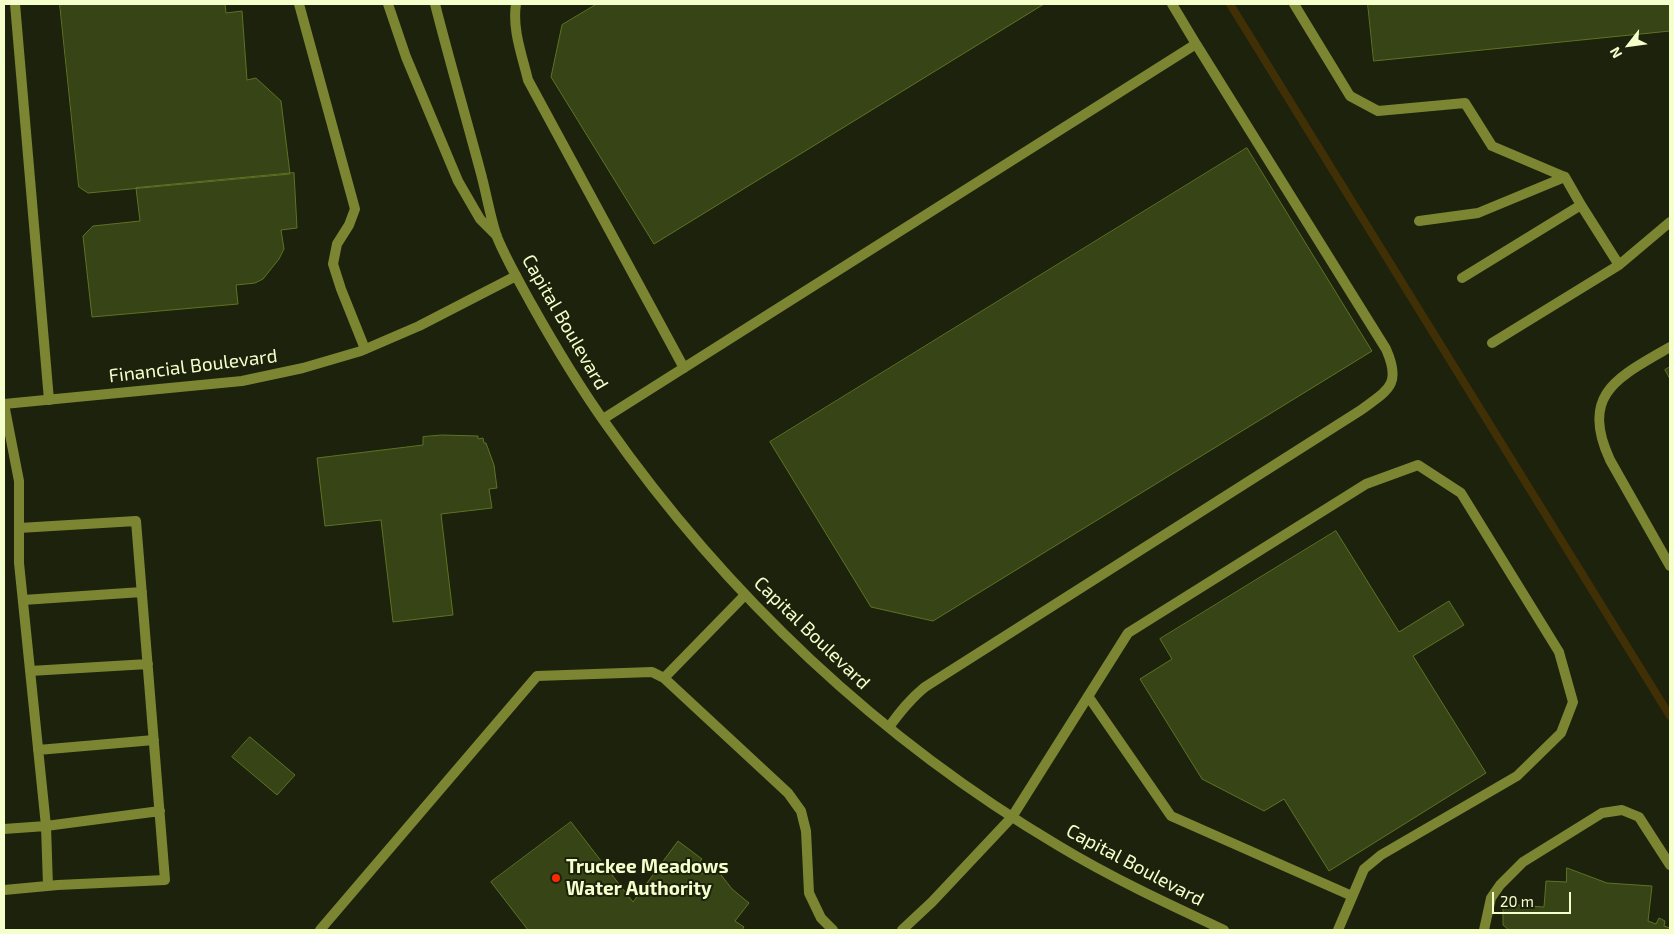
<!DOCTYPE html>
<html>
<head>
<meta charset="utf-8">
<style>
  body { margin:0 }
  #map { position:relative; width:1674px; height:934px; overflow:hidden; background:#1c220b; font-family:"Exo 2",sans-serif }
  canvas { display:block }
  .frame { position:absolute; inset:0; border:5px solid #f5ffcc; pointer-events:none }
  .north { position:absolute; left:1604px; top:20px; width:50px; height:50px; -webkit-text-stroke:4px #1c220b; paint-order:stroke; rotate:240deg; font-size:14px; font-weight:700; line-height:20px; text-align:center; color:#f5ffcc }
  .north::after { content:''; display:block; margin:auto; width:18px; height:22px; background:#f5ffcc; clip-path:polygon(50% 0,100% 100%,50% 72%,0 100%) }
  .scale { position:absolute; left:1492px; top:892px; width:79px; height:22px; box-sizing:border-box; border:2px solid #f5ffcc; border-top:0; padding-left:6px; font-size:15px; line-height:18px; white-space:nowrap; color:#f5ffcc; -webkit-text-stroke:4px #1c220b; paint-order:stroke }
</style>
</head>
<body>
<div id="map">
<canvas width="1674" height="934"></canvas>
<div class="frame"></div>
<div class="north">N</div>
<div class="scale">20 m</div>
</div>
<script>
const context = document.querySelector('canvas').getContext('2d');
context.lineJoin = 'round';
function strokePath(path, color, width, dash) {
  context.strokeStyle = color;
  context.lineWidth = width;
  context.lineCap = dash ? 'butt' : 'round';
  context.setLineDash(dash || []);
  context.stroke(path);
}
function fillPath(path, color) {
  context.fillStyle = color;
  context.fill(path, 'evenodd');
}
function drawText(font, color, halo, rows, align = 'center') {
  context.font = font + ' "Exo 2",sans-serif';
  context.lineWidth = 4;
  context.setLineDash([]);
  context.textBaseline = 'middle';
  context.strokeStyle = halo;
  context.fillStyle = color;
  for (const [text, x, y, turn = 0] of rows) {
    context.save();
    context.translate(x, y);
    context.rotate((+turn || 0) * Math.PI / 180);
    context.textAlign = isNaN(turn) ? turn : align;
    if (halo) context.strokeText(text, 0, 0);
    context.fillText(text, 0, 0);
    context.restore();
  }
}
const stream = new Path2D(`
  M1230 4 1670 716`);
const building = new Path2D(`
  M60 4H225L226 13 242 11 247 80 256 78 281 101 290 174 88 193 79 187Z
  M597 4H1044L654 244 551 77 562 25Z
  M1368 4H1670V31L1374 61Z
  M1247 148 1372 351 933 621 871 607 770 442Z
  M294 173 297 228 281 230 284 249 279 259 263 279 255 283 236 285 238 304 92 317 83 236 93 226 140 221 136 188Z
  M1670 367V379L1665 370Z
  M442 435 478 436V439L483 438 484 443H486L494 465 497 488 489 489 492 508 441 514 453 615 393 622 381 520 325 526 317 458 423 445V437Z
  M1336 531 1399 632 1449 601 1464 625 1413 656 1486 773 1329 871 1284 799 1264 811 1202 779 1140 679 1172 659 1160 639Z
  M250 737 295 775 277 795 232 757Z
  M571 822 633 902 678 841 702 859 695 868 702 874 711 862 732 889 749 903 735 921 744 927 742 930H528L491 882Z
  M1567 868 1607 883 1652 886 1648 921 1656 924 1659 918 1665 921 1664 926 1670 928V930H1509L1503 925V904L1544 907 1546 881 1566 882Z`);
const service = new Path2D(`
  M15 4 49 400
  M299 4 355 209 349 225 337 244 333 264 341 289 365 349
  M516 4C512 29 522 55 528 80L684 368
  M1294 4 1350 96 1378 111 1465 103 1492 146 1565 177
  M1419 221 1478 213 1565 177 1581 205
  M1462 278 1581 205 1619 265
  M1492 343 1619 265 1670 222
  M1670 347C1619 377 1579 393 1610 460L1670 566
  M603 419 1196 44 1172 4
  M745 595 664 678 788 793 801 811 806 831 809 893 821 918 833 930
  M23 600 142 592
  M30 671 148 664
  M1088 696 1171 816 1352 896
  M889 727C900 712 910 699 925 687L1361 410C1388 390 1402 385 1386 349L1196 44
  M38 750 154 740
  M1012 817 1128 633 1366 484 1418 465 1461 493 1559 652 1573 702 1561 733 1517 776 1381 855 1364 869 1338 930
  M4 829 46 826 19 563V481L4 404
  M48 886 46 826 160 811
  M4 890 58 885 165 880 136 521 19 528
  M320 930 537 676 652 672 664 678
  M1484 930 1491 898 1500 885 1523 862 1602 813 1622 810 1639 817 1670 865`);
const minor = new Path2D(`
  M4 404 242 381 303 368 361 351 419 326 516 276`);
const tertiary = new Path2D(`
  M388 4 406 57 458 181 480 219 497 236
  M435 4C449 59 465 114 480 170 486 191 490 217 497 237 507 261 520 283 532 305 555 346 579 386 606 424 726 595 880 740 1059 846 1112 878 1168 904 1224 930
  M902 930 932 902 1012 817`);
const markers = [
  [556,878,5,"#f72c00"]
];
const streetNames = [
  ["Capital Boulevard",565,322,60],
  ["Financial Boulevard",193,366,-7],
  ["Capital Boulevard",812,633,44],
  ["Capital Boulevard",1135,865,28]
];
const poiNames = [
  ["Truckee Meadows",566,867],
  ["Water Authority",566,889]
];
strokePath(stream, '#413005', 8);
fillPath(building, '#374415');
strokePath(building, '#5d7325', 1);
strokePath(service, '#7c8531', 10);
strokePath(minor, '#7c8531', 10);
strokePath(tertiary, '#7c8531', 10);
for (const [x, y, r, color] of markers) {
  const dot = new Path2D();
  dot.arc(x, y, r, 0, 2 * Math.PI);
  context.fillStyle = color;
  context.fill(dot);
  strokePath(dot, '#1c220b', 2);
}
drawText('19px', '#f5ffcc', '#1c220b', streetNames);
drawText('bold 19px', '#f5ffcc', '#1c220b', poiNames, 'left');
</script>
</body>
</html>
